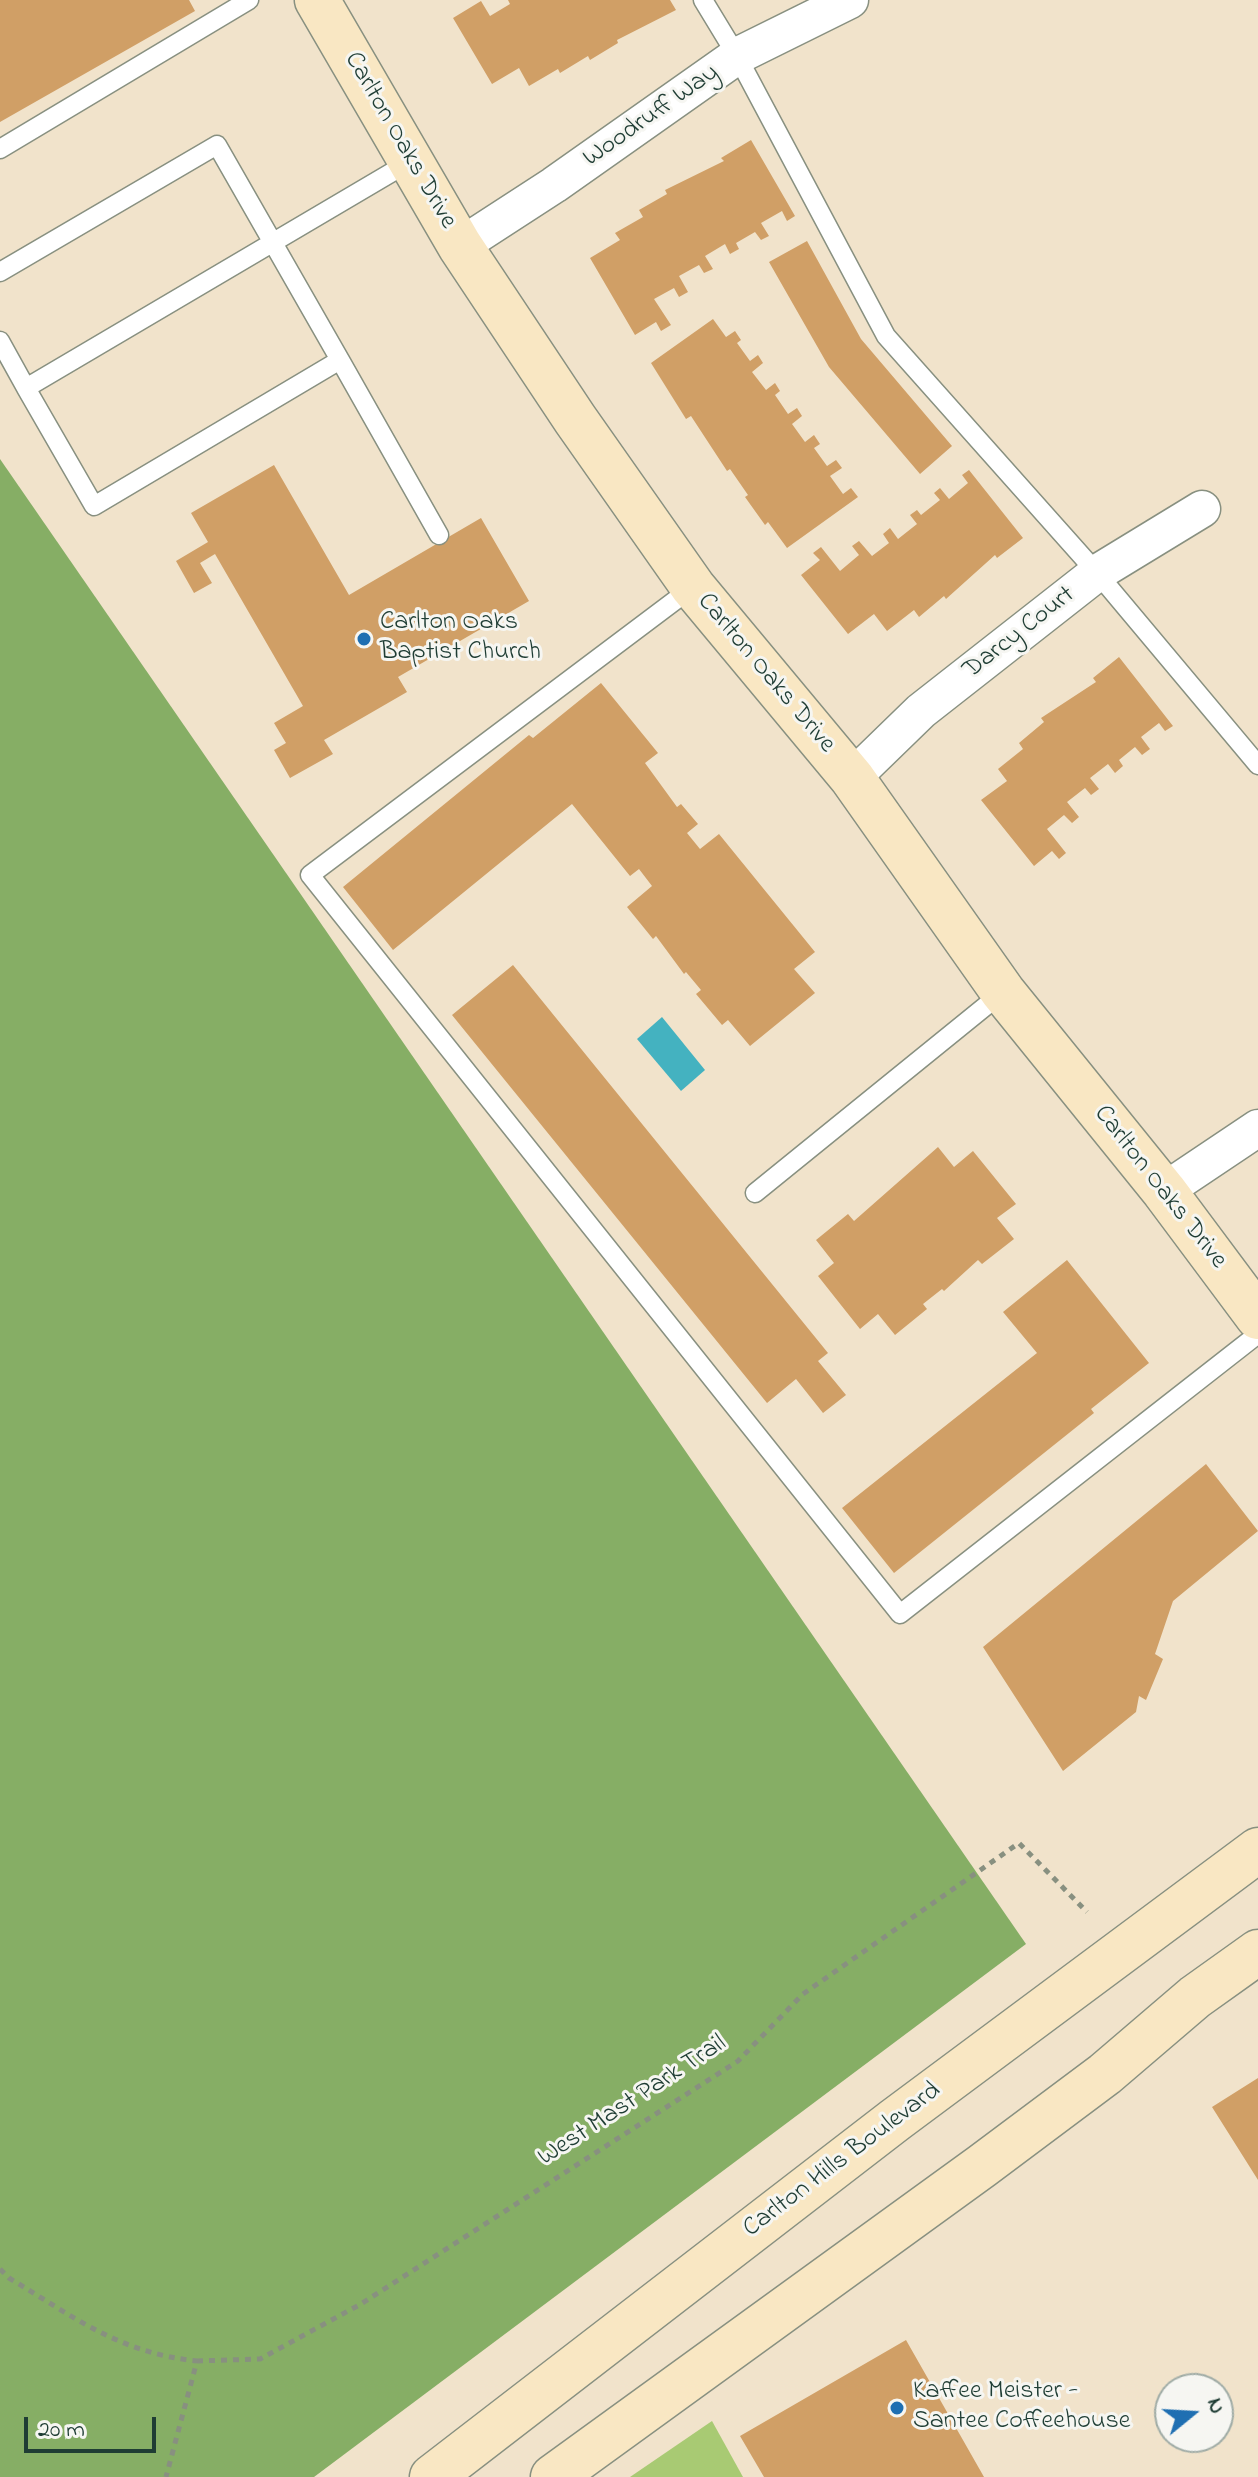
<!DOCTYPE html>
<html>
<head>
<meta charset="utf-8">
<style>
  body { margin:0 }
  #map { position:relative; width:1258px; height:2477px; overflow:hidden; background:#f1e3cb; font-family:"Indie Flower",sans-serif }
  canvas { display:block }
  .north { position:absolute; left:1154px; top:2373px; width:80px; height:80px; box-sizing:border-box; background:#f6f6f2; border:2px solid #a0aca6; border-radius:50%; rotate:72deg; font-size:22px; font-weight:700; line-height:32px; text-align:center; color:#1f3d34 }
  .north::after { content:''; display:block; margin:auto; width:28px; height:36px; background:#1f6fb2; clip-path:polygon(50% 0,100% 100%,50% 72%,0 100%) }
  .scale { position:absolute; left:24px; top:2417px; width:132px; height:36px; box-sizing:border-box; border:4px solid #1f3d34; border-top:0; padding-left:10px; font-size:24px; line-height:28px; white-space:nowrap; color:#1f3d34; -webkit-text-stroke:6px #f6f6f2; paint-order:stroke }
</style>
</head>
<body>
<div id="map">
<canvas width="1258" height="2477"></canvas>
<div class="north">N</div>
<div class="scale">20 m</div>
</div>
<script>
const context = document.querySelector('canvas').getContext('2d');
context.lineJoin = 'round';
function fillPath(path, color) {
  context.fillStyle = color;
  context.fill(path, 'evenodd');
}
function strokePath(path, color, width, dash) {
  context.strokeStyle = color;
  context.lineWidth = width;
  context.lineCap = dash ? 'butt' : 'round';
  context.setLineDash(dash || []);
  context.stroke(path);
}
function drawText(font, color, halo, rows, align = 'center') {
  context.font = font + ' "Indie Flower",sans-serif';
  context.lineWidth = 6;
  context.setLineDash([]);
  context.textBaseline = 'middle';
  context.strokeStyle = halo;
  context.fillStyle = color;
  for (const [text, x, y, turn = 0] of rows) {
    context.save();
    context.translate(x, y);
    context.rotate((+turn || 0) * Math.PI / 180);
    context.textAlign = isNaN(turn) ? turn : align;
    if (halo) context.strokeText(text, 0, 0);
    context.fillText(text, 0, 0);
    context.restore();
  }
}
const green = new Path2D(`
  M712 2421 743 2477H630Z`);
const forest = new Path2D(`
  M0 459 1026 1944 314 2477H0Z`);
const water = new Path2D(`
  M662 1017 705 1070 681 1091 637 1039Z`);
const building = new Path2D(`
  M0 0H189L195 11 0 122Z
  M508 0H670L676 10 617 40 618 43 590 60 588 56 560 73 558 69 529 86 519 68 492 84 453 18 481 1 490 16 510 4Z
  M751 140 795 216 787 221 782 211 761 223 769 236 761 240 755 232 736 243 739 249 730 254 725 244 705 256 713 269 704 273 699 265 679 276 688 292 679 297 674 288 654 299 671 325 661 331 656 322 635 335 590 258 620 240 615 233 643 217 639 210 667 194 665 190 724 161 721 158Z
  M807 241 861 339 952 446 920 474 829 367 769 262Z
  M713 319 726 337 735 331 741 340 737 343 750 361 758 355 763 363 752 372 766 390 775 383 780 391 775 395 788 414 797 408 802 416 792 424 805 442 814 435 820 444 814 448 827 466 836 460 842 468 830 476 843 494 851 488 858 497 787 548 768 522 765 525 745 497 748 495 730 469 727 471 691 416 686 419 651 363Z
  M274 465 349 595 481 518 529 601 398 677 407 692 324 740 333 754 290 778 274 750 286 743 274 723 303 706 215 554 200 563 212 583 194 593 176 561 208 542 191 513Z
  M969 470 1023 538 997 558 995 555 946 599 944 596 919 617 914 610 887 631 874 614 848 634 801 575 820 560 813 553 821 547 840 571 859 555 852 546 859 541 872 556 889 543 883 534 890 528 898 539 917 524 910 515 917 510 921 515 940 500 934 493 940 488 949 499 968 483 962 475Z
  M1119 657 1173 726 1165 731 1159 723 1141 737 1150 749 1142 755 1135 747 1119 760 1123 766 1115 773 1108 764 1090 778 1099 789 1091 795 1085 788 1067 802 1079 817 1072 823 1064 815 1047 829 1066 853 1059 859 1052 851 1034 866 981 800 1007 781 998 769 1023 749 1019 743 1044 722 1041 718 1096 682 1093 678Z
  M601 683 658 753 645 763 677 807 681 804 698 824 687 833 700 849 719 834 815 952 794 969 815 993 750 1046 728 1020 722 1025 696 994 701 990 686 972 684 974 656 936 653 939 627 907 652 886 639 869 630 876 572 804 393 950 343 887 529 735 533 738Z
  M513 965 828 1353 818 1361 846 1395 823 1413 796 1379 767 1403 452 1015Z
  M938 1147 954 1167 973 1151 1016 1204 997 1218 1014 1239 982 1264 978 1260 944 1291 942 1289 923 1304 927 1309 895 1335 878 1314 860 1329 818 1276 834 1263 816 1240 848 1214 854 1221Z
  M1067 1260 1149 1363 1091 1409 1094 1413 894 1573 842 1508 1037 1353 1003 1312Z
  M1206 1464 1258 1531 1173 1601 1155 1654 1163 1659 1146 1700 1139 1696 1136 1712 1063 1771 983 1647Z
  M1258 2078V2180L1212 2107Z
  M906 2340 984 2477H764L740 2436Z`);
const path = new Path2D(`
  M0 2269 9 2278C74 2317 119 2353 197 2361L166 2477
  M197 2361 260 2359 361 2304 738 2061 803 1994 1019 1843 1087 1912`);
const lane = new Path2D(`
  M703 0 737 56 886 336 1097 573 1258 765
  M0 149 249 0
  M0 272 217 145 340 360 94 506 26 388
  M0 341 26 388 411 161
  M340 360 439 535
  M693 587 310 875 900 1614 1258 1334
  M755 1193 1003 992`);
const street = new Path2D(`
  M460 246 554 185 737 56 850 0
  M852 778 921 711 1097 573 1202 509
  M1164 1191 1258 1128`);
const secondary = new Path2D(`
  M317 0 460 246 575 419 693 587 852 778 1003 992 1164 1191 1258 1317
  M432 2477 895 2120 1258 1850
  M553 2477 982 2166 1105 2074 1195 1997 1258 1952`);
const markers = [
  [364,639,8,"#1f6fb2"],
  [897,2408,8,"#1f6fb2"]
];
const streetNames = [
  ["Woodruff Way",652,117,-35],
  ["Carlton Oaks Drive",399,141,60],
  ["Darcy Court",1020,634,-38],
  ["Carlton Oaks Drive",765,674,50],
  ["Carlton Oaks Drive",1159,1188,52],
  ["West Mast Park Trail",633,2102,-33],
  ["Carlton Hills Boulevard",843,2161,-37]
];
const poiNames = [
  ["Carlton Oaks",380,624],
  ["Baptist Church",380,654],
  ["Kaffee Meister -",913,2393],
  ["Santee Coffeehouse",913,2423]
];
fillPath(green, '#a8ca73');
fillPath(forest, '#86ae65');
fillPath(water, '#44b2c0');
fillPath(building, '#d09f66');
strokePath(lane, '#889080', 21);
strokePath(street, '#889080', 39);
strokePath(secondary, '#889080', 47);
strokePath(path, '#889080', 5, [6, 6]);
strokePath(lane, '#fff', 18);
strokePath(street, '#fff', 36);
strokePath(secondary, '#f9e7c3', 44);
for (const [x, y, r, color] of markers) {
  const dot = new Path2D();
  dot.arc(x, y, r, 0, 2 * Math.PI);
  context.fillStyle = color;
  context.fill(dot);
  strokePath(dot, '#f6f6f2', 3);
}
drawText('26px', '#1f3d34', '#f6f6f2', streetNames);
drawText('26px', '#1f3d34', '#f6f6f2', poiNames, 'left');
</script>
</body>
</html>
